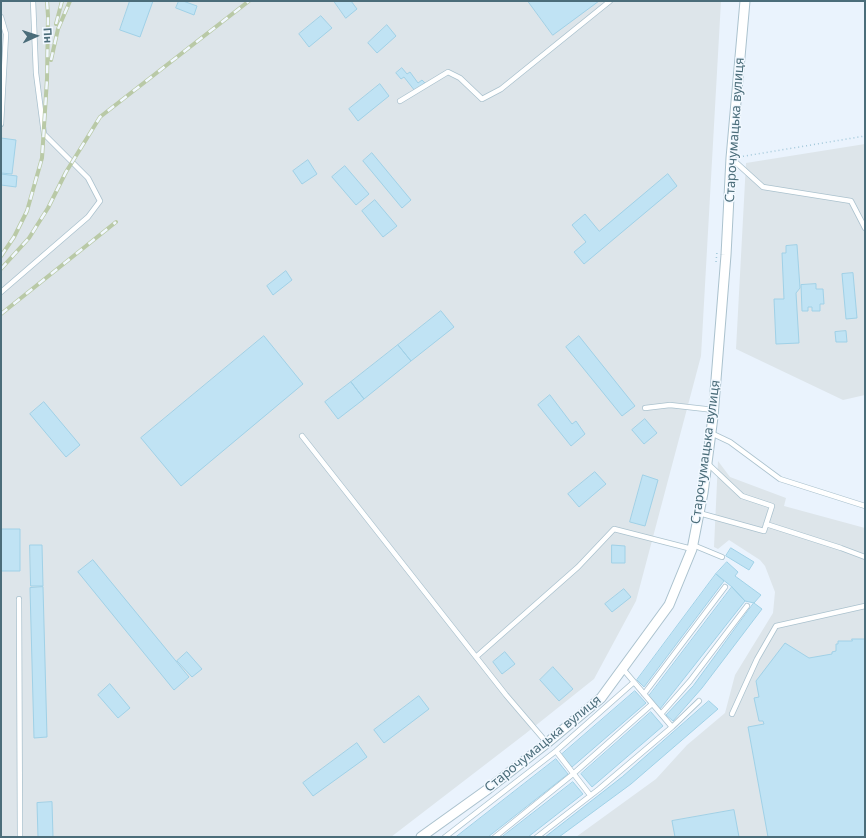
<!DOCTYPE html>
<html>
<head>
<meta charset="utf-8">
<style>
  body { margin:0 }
  #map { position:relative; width:866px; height:838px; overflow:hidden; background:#eaf3fd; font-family:"Noto Sans",sans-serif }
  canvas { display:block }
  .frame { position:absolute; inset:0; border:2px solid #4b6d7a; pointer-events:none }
  .north { position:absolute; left:16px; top:16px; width:40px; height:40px; -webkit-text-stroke:3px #f1f8ff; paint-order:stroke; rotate:87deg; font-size:11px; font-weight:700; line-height:16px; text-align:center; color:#4b6d7a }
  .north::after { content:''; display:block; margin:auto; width:14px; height:18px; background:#4b6d7a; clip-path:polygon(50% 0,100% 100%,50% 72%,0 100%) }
</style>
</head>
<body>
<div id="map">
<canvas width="866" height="838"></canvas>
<div class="frame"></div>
<div class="north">Пн</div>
</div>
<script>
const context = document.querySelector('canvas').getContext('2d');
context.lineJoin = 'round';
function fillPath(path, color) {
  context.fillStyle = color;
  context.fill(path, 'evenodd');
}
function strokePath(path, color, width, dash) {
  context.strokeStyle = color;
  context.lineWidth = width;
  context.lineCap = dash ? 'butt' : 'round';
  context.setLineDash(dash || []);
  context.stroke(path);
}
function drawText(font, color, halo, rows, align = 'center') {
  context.font = font + ' "Noto Sans",sans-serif';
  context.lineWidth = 3;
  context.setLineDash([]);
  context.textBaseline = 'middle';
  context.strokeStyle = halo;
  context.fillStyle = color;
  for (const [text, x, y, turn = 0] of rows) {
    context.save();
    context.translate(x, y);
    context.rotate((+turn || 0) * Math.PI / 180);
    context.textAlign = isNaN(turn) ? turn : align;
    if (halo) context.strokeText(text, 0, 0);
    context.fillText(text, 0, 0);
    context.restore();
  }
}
const industrial = new Path2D(`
  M1 1H721L701 356 636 601 594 679 525 734 391 837H1Z
  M865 144V395L843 400 736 349 746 163Z
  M718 461 730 477 786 498 784 506 865 528V837H576L656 779 687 745 725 713 735 675 773 613 775 592 765 566 760 560 729 540 718 549 714 547Z`);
const building = new Path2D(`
  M130 1H153L140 37 120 30Z
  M179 1H183L197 6 194 15 176 8Z
  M334 1H351L357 9 346 18Z
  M528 1H599L553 35Z
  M321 16 332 28 309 47 299 34Z
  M387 25 396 36 377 53 368 43Z
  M402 68 407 74 410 72 418 83 422 80 425 83 415 91 404 77 401 79 396 73Z
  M380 84 389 96 358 121 349 109Z
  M1 138 16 140 12 174 1 173Z
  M372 153 411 200 402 208 363 161Z
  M308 160 317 174 302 184 293 171Z
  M345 166 369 194 356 205 332 177Z
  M1 174 17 176 16 187 1 185Z
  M668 174 677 186 584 264 574 252 586 242 572 225 585 214 599 231Z
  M375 200 397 226 383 237 362 211Z
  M797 245 800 288 796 293 799 343 776 344 774 299H784L782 253H786V246Z
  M286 271 292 280 273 295 267 286Z
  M853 273 857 318 846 319 842 274Z
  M816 284V289H823L824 304H820V311H812V307H808V311H802L801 285Z
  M441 311 454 327 411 361 398 345Z
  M846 331 847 342H836L835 332Z
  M264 336 303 384 181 486 141 438Z
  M579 336 635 406 622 416 566 347Z
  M398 345 411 361 364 399 351 382Z
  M351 382 364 399 338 419 325 402Z
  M550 395 572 424 576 421 585 434 571 446 538 405Z
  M44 402 80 445 66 457 30 414Z
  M645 419 657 433 644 444 632 430Z
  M595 472 606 484 579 507 568 494Z
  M643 475 658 480 645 526 630 522Z
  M1 529H20V571H1Z
  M30 545H42L43 586H31Z
  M612 545 625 546V563H612Z
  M731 548 754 562 749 570 726 556Z
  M93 560 189 677 174 690 78 572Z
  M727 562 738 572 735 576 761 595 754 603 745 601 732 587 716 574Z
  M716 574 724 581 644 687 637 680Z
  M43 587 47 737 34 738 30 588Z
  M732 587 745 601 660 709 649 696Z
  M624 589 631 597 612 612 605 604Z
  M754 603 762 609 702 688 673 721 666 715 693 686Z
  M852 639H865V837H768L748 727 764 724 763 721H759L754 698 759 697 756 681 785 643 809 658 832 654V652L836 651V644H838V641H852Z
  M187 652 202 669 192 677 177 661Z
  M505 652 515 664 502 674 493 662Z
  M553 667 573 689 559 701 540 680Z
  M110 684 130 708 118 718 98 695Z
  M635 691 646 703 572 767 561 755Z
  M419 696 429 709 384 743 374 730Z
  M709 701 718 709 631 784 559 837H545L622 777Z
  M651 712 663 726 592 787 581 774Z
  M357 743 367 757 313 796 303 783Z
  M556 759 568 774 488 837H456Z
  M573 782 583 794 528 837H502Z
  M52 802 53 837H38L37 803Z
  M734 810 739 837H675L672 821Z`);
const path = new Path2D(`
  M739 157 865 136
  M716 262 717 252`);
const service = new Path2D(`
  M1 17 6 34 1 124
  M400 101 448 72 460 78 482 99 501 89 610 1
  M731 158 763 187 851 201 865 228
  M1 292 88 217 100 201 88 178 44 134 36 73 33 1
  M645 408 670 405 714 410
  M711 433 730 442 780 479 865 506
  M302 436 506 695 547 743
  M699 513 764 531 772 506 742 496 707 463
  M766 524 841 548 865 557
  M693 545 722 557
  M19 599 20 837
  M476 657 578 567 614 529 692 549
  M623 669 672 727
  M644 694 725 587
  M661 714 690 681 747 606
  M732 714 757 659 776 626 865 606
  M556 751 590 795
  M445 837 556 751 634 682
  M495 837 573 774 652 704
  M537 837 599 789 672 727 699 701`);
const minor = new Path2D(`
  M421 837 488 789 547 743 601 698 669 605 692 549 703 493 713 417 726 255 731 158 745 1`);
const rail = new Path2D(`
  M56 24 62 1
  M51 60 58 29 70 1
  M1 256 14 237 27 211 42 158 47 79 48 16 47 1
  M1 269 29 238 48 208 66 172 100 117 249 1
  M1 314 116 222`);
const streetNames = [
  ["Старочумацька вулиця",735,130,-86],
  ["Старочумацька вулиця",706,452,-82],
  ["Старочумацька вулиця",543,744,-39]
];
fillPath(industrial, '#dde5ea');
fillPath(building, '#c0e3f4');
strokePath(building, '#a0d1e7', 1);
strokePath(service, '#abc2ce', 6);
strokePath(minor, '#abc2ce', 11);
strokePath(path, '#a2c8da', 1.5, [1, 3]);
strokePath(service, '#fff', 4.5);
strokePath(minor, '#fff', 9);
strokePath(rail, '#b9c9a6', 4);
strokePath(rail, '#f1f8ff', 2.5, [8]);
drawText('13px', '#4b6d7a', '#f1f8ff', streetNames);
</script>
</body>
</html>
